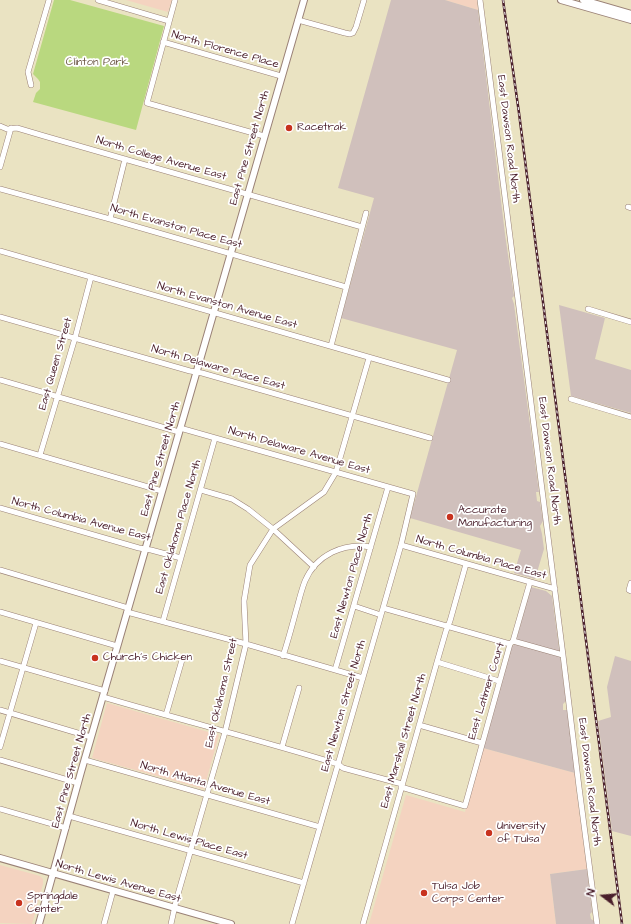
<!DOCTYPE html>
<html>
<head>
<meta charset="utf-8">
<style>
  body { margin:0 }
  #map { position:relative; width:631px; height:924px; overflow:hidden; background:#eae3c2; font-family:"Architects Daughter",sans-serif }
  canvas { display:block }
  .north { position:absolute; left:583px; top:876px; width:40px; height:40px; -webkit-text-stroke:3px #fff; paint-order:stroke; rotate:286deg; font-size:11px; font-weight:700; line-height:16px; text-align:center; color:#4a1f2b }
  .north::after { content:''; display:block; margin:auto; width:14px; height:18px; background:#4a1f2b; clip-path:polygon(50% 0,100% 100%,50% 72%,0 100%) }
</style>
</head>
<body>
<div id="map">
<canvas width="631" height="924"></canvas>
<div class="north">N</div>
</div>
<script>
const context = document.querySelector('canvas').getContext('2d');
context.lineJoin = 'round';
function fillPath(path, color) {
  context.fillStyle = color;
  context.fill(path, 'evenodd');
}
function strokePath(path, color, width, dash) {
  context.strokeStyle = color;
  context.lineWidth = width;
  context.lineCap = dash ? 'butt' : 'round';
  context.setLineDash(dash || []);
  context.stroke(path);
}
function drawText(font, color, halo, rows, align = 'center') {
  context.font = font + ' "Architects Daughter",sans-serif';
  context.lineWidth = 3.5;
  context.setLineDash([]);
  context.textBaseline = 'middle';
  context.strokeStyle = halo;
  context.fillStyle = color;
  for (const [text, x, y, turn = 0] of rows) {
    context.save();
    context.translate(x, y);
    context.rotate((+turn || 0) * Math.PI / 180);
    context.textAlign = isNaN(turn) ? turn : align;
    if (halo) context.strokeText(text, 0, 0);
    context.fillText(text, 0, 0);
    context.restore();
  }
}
const built = new Path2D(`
  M126 0H172L168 12Z
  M445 0H477L478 10Z
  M107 703 219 735 204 789 92 758Z
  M483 748 575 773 576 788 587 869 550 874 556 924H369L406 795 465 812Z
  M0 865 40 876 43 879V884L32 924 0 923Z`);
const industrial = new Path2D(`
  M391 0H445L478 10 505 234 514 296 512 298 514 304 539 492H536L537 501 540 502 543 521 540 526 542 534 544 549 535 579 514 573 521 550 410 518 457 350 341 318 374 198 338 188Z
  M559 305 605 318 595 359 631 370V413L571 396Z
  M531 587 546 591 552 596 566 701 563 704V710H567L575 773 483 748 512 646 514 645 517 637Z
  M615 656 631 661V836L612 831 598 721 611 717 607 687Z
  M587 869 592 912 590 914 591 919 594 921V924H556L550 874Z`);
const green = new Path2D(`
  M54 0H70L164 26 136 130 33 102 36 93 40 89V82L38 79 33 74Z`);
const minor = new Path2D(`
  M98 0 169 21
  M175 0 147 103 264 136
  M480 0 563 655 579 787 597 924
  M298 20 345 33 350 34 353 33 356 27 364 0
  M163 42 281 76
  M31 85 28 72 49 0
  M0 126 7 129 17 128 44 136 362 227
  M0 167 11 128
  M0 189 110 219 346 287
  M628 207 631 208
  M110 219 125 159
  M0 251 448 380
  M588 309 631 322
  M0 317 190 371 202 373 430 438
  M331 346 366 213
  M0 380 179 432
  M571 399 631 417
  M180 428 413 494 401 545 383 608 292 924
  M0 444 162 491
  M40 455 75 338 91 277
  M201 490 232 499 248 509 273 529 314 567
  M0 508 139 548 151 550 181 558
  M401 545 555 589
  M0 570 128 608
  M631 583 629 590 631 591
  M354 606 381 615
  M383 608 510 644
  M0 612 117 646
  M127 612 246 644 363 678
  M163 621 215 438
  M513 641 563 655
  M283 656C288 641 292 626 296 611 299 601 301 591 305 581 316 555 344 542 371 547
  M0 661 105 691
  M437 662 499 681
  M335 670 388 487
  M103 697C181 720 260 740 338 764L343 768 402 784
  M0 710 91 737
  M166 715 182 660
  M419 725 482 743
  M0 747 36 623
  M282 747 299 688
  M0 760 78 783
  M85 760 320 827
  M401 787 465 806 510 644 513 641 530 582
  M0 809 66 828
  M69 816 304 883
  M104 924 113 891
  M171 924 176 901 225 732 246 644 244 601 250 565 273 529 324 492 336 472 369 358
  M363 924 437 662 446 631 450 621 466 564`);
const major = new Path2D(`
  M561 0 631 20
  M583 0 631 14
  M0 858 231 924
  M39 924 81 772 304 0`);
const rail = new Path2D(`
  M503 0 519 113 622 924`);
const markers = [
  [289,128,4,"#c8321e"],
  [450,517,4,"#c8321e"],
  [95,658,4,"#c8321e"],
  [489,833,4,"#c8321e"],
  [424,893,4,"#c8321e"],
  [19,903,4,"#c8321e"]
];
const streetNames = [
  ["North Florence Place",225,50,16],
  ["East Dawson Road North",508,139,83],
  ["East Pine Street North",250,148,-74],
  ["North College Avenue East",161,159,16],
  ["North Evanston Place East",176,227,16],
  ["North Evanston Avenue East",227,306,16],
  ["East Queen Street",56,364,-74],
  ["North Delaware Place East",218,368,16],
  ["North Delaware Avenue East",299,451,16],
  ["East Pine Street North",161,459,-74],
  ["East Dawson Road North",549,461,83],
  ["North Columbia Avenue East",81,520,15],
  ["East Oklahoma Place North",179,527,-74],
  ["North Columbia Place East",481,558,16],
  ["East Newton Place North",352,576,-74],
  ["East Latimer Court",487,691,-73],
  ["East Oklahoma Street",222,693,-77],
  ["East Newton Street North",344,706,-74],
  ["East Marshall Street North",404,741,-74],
  ["East Pine Street North",72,771,-74],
  ["East Dawson Road North",589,782,83],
  ["North Atlanta Avenue East",205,784,16],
  ["North Lewis Place East",189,840,16],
  ["North Lewis Avenue East",118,882,16]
];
const parkNames = [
  ["Clinton Park",97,63]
];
const poiNames = [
  ["Racetrak",297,128],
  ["Accurate",458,511],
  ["Manufacturing",458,524],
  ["Church's Chicken",103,658],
  ["University",497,827],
  ["of Tulsa",497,840],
  ["Tulsa Job",432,887],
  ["Corps Center",432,900],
  ["Springdale",27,897],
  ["Center",27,910]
];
fillPath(built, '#f4d3c0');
fillPath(industrial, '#d0c0bc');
fillPath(green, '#b9d87f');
strokePath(minor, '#9a8176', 6);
strokePath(major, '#9a8176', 8);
strokePath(minor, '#fff', 5);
strokePath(major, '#fff', 6);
strokePath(rail, '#4a1f2b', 2.5);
strokePath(rail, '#fff', 1, [3]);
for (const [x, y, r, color] of markers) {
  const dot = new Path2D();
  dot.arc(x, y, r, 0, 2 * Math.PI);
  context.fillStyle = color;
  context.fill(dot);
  strokePath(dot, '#fff', 1.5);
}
drawText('11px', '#4a1f2b', '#fff', streetNames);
drawText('11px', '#6b5644', '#fff', parkNames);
drawText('11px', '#4a1f2b', '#fff', poiNames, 'left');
</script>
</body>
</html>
